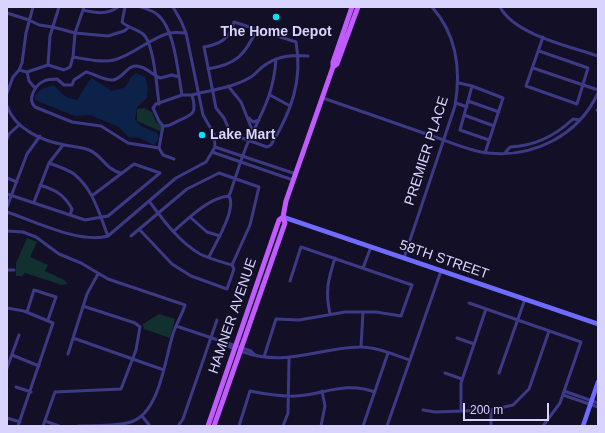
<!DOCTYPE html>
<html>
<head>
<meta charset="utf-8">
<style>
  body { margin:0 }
  #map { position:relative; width:605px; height:433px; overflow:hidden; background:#130f26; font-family:Arial,sans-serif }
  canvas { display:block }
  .frame { position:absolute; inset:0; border:8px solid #d9d4ff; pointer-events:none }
  .scale { position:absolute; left:463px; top:403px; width:86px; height:18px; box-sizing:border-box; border:2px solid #d9d4ff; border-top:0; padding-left:5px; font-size:12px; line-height:14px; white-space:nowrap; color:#d9d4ff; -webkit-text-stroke:3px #130f26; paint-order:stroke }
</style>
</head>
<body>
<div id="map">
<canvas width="605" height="433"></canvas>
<div class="frame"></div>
<div class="scale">200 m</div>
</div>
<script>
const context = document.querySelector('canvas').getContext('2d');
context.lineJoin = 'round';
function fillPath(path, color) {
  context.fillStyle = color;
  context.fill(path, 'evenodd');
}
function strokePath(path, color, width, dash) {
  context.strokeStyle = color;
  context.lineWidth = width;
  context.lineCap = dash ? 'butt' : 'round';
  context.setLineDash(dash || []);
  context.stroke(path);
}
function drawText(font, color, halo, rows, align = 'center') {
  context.font = font + ' Arial,sans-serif';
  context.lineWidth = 3;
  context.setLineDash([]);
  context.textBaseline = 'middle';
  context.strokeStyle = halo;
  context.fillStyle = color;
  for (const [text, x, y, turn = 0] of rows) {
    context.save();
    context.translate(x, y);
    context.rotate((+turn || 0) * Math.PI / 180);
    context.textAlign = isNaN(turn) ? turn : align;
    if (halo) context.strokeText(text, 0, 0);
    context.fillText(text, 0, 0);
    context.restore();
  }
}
const green = new Path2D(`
  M144 108 152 112 156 122 162 126V132L137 121V109Z
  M27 238 37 242 30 257 48 265 45 271 64 280 68 284 62 285 25 273 22 276H16V263Z
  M159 314 175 319 170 338 144 329 143 324Z`);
const water = new Path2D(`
  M136 73 145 77 148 88 147 98 137 107 135 120 141 126 157 133 159 139 154 145 140 138 128 137 119 127 90 115 75 116 35 100V95L42 89 53 85 66 97 77 100 91 78 112 91 126 87 130 78Z`);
const street = new Path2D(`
  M125 7 122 22C128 28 137 29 143 34 154 43 157 89 159 104
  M141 7C147 9 154 11 158 15 175 29 178 74 182 95
  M500 7C515 35 569 46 598 56
  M83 10C96 13 107 15 118 7
  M7 13 29 20 39 25 53 27 75 33 108 36 124 31 128 28
  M234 22 296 42C303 81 291 112 271 145L267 147 231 134 224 118 216 108 204 47C221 44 229 39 234 22Z
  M539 51 588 68 577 104 526 86 543 37
  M73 57 75 33 84 7
  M48 65 50 36 59 7
  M533 68 598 90
  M208 69C237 64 245 55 257 29
  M19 70 27 72 48 65 64 70 70 67 73 57C86 59 101 63 114 60 134 55 149 38 170 33 175 32 181 33 186 33
  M27 72 29 81 35 88
  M459 83 472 86 460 130 489 140
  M228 86 241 102 253 132
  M472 86 503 98 485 153
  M7 93 13 77 19 70 22 63 26 33 33 7
  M182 95H192C197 113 194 114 178 121 173 123 170 127 163 126L159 121 153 108 156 104Z
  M192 95C211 90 232 88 249 78 254 76 257 71 261 68 275 56 291 54 308 56
  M270 95 290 106
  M323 98C360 111 398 124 435 137 450 142 472 152 488 153 533 158 578 136 598 93
  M468 101 499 112
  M456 103 467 107
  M7 106C15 129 42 141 65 145 73 147 82 147 89 150 102 155 106 170 121 173
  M597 110 598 111
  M464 115 494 126
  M249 118 253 122 259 120
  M163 126 159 148 163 155 174 159
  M7 139 9 134 19 125
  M215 147 296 174
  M159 148 128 143 101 126 72 122 35 107C27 99 35 85 44 81 48 79 52 79 57 79L64 85H72L74 80 86 72C95 74 105 81 113 80 125 78 127 62 141 67 148 69 153 75 160 78L172 75 179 77
  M212 152 293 180
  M505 153 510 147C535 146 555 136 573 119L580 120
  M49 163C57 166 67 169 74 174 94 190 99 214 108 236
  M7 178 17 182
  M40 185C55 190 64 194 72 209L70 215
  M7 194 85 220 108 216 160 173 134 164 93 195
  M149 201C163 220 179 242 200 254 210 259 222 262 232 265
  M34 202 49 163 63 145
  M7 207 27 154 40 136
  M7 212C34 221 80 244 108 236L176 178 206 162 215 147 214 134 203 115 186 33 181 21 173 7
  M190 217 207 232 220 236
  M7 231 23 232 36 237 59 254 81 263 108 279 185 305C182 315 176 324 173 334 165 358 160 413 131 422 115 427 95 425 78 426
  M174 231C189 218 208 198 229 196
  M131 236 187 189 219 173 259 187 250 225 232 265 234 269 227 289 191 276 172 264 139 229
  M209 257C215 244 237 209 229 196 236 177 241 158 249 140 263 111 274 92 276 59
  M404 258 455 106C461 71 457 35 432 7
  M363 268 371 247
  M7 270H14
  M469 303 581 342 560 403 543 426
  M7 308 24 311 53 323 18 426
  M27 312 34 290 56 297 48 320
  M330 314C325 291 328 280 335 258
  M176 326 251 351 255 355
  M73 338 164 370
  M457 338 474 344
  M222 343 234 349
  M361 347 363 312
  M240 351C288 368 314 348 360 347 377 347 394 355 410 360
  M68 354 87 294 98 274
  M12 355 39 366
  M264 357 276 319 299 320 345 312H376L401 316 412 285 301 247 290 281
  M7 368 19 335
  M445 373 462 379
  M499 373 525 299
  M16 387 31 392
  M564 391 598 403
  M563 395 598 407
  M423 410 435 412 491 410 513 405 529 389 549 331
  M491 410V426
  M461 411V383L486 309
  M142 416 150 426
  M7 418 20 422
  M45 421 59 426
  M43 426 55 392 121 389 136 350 140 327 135 323 83 306
  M178 426 183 419 217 320
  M239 426 250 391C266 394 280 397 296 396 325 394 345 381 375 392
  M283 426 288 413 289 359
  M321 426 325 406 322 391
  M363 426 388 353
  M387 426 441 271`);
const secondary = new Path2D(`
  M283 217 598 324
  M583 426 598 382`);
const primary = new Path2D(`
  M333 67 337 64 358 7
  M208 426 279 220 283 217
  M214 426 285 223 283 217 286 201 333 67V62L352 7`);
const markers = [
  [276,17,4,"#00e5ff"],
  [202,135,4,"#00e5ff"]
];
const poiNames = [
  ["The Home Depot",276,32],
  ["Lake Mart",210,135,"left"]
];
const streetNames = [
  ["PREMIER PLACE",427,151,-72],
  ["58TH STREET",444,260,19],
  ["HAMNER AVENUE",233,316,-71]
];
fillPath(green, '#12302f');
fillPath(water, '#0c2248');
strokePath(street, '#3d3a85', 3);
strokePath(secondary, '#6f6bff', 4.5);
strokePath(primary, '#c25bff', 5);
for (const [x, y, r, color] of markers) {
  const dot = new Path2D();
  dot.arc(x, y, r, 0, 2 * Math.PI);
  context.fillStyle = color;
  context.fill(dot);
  strokePath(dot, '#130f26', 1.5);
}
drawText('bold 14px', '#d9d4ff', '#130f26', poiNames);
drawText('14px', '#d9d4ff', '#130f26', streetNames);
</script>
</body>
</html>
